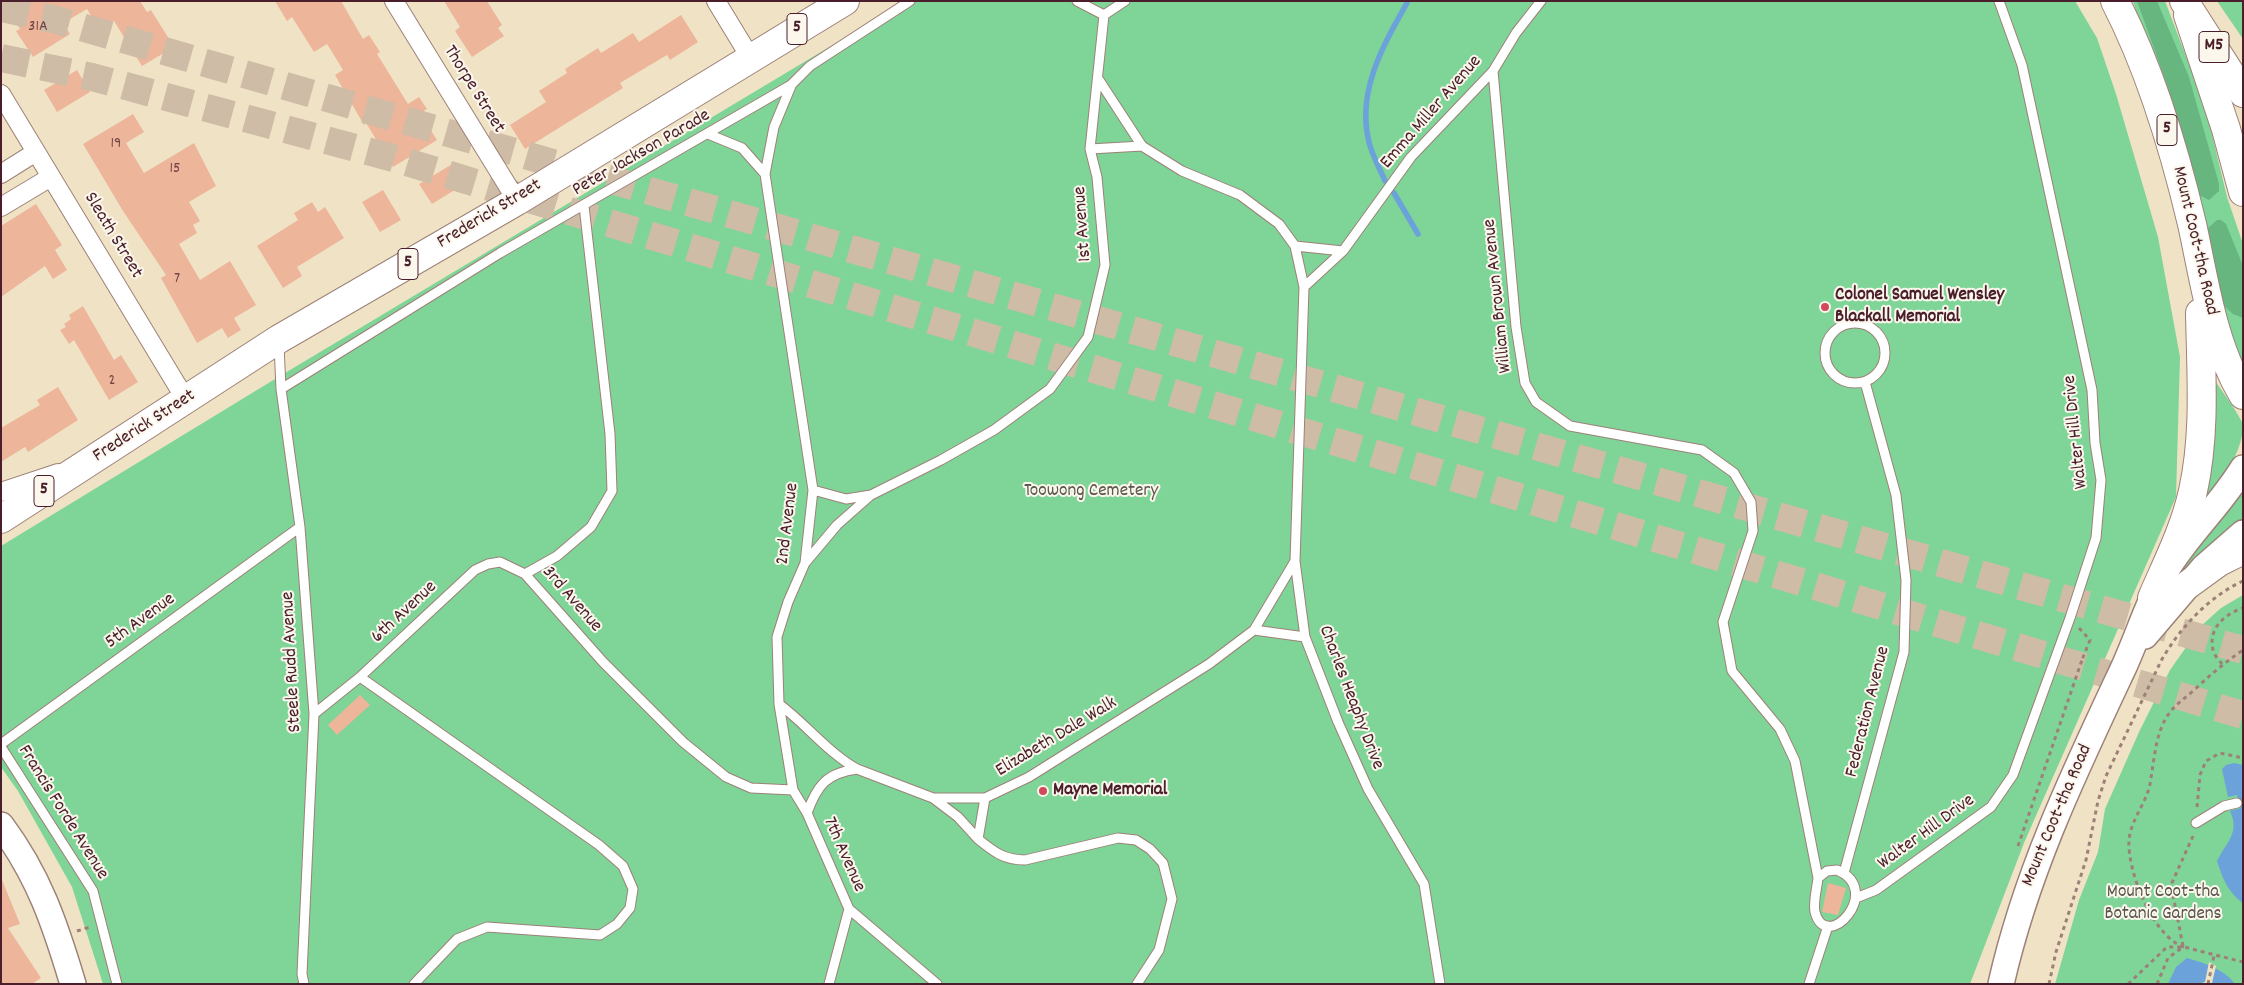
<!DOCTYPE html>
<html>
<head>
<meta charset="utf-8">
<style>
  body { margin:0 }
  #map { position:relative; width:2244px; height:985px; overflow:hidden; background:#f0e3c5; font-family:Dekko,sans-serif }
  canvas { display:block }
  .frame { position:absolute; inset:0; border:2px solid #4a1f2b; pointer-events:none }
</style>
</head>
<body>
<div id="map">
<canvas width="2244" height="985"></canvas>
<div class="frame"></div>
</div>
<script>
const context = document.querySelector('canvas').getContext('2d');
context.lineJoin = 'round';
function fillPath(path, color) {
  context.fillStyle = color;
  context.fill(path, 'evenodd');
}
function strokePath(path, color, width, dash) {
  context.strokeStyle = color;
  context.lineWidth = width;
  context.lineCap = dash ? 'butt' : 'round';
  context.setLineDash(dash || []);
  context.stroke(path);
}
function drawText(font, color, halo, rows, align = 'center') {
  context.font = font + ' Dekko,sans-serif';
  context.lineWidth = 4;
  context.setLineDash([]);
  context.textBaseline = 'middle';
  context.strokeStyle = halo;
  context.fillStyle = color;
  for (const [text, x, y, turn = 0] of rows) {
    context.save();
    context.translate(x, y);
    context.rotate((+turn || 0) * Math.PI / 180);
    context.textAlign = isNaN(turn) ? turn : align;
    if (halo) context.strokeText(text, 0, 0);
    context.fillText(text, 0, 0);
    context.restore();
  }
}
const green = new Path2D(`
  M906 1H2075L2097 38 2116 94 2158 237 2180 357 2176 497 2024 843 1970 984H103L72 887 18 791 1 767V546L280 376Z
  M2133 1H2165L2206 109 2227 197 2243 244V373Z
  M2217 1H2243V39Z
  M2210 373C2217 385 2240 414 2243 425 2244 453 2213 494 2198 517Z
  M2243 483V525L2203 561 2175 577Z
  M2243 595V984H2055L2079 900 2098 852 2105 809 2139 732 2170 670 2201 626 2221 608Z`);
const forest = new Path2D(`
  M2137 1H2157L2189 77 2219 184V191L2209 200 2199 195 2169 90Z
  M2217 220H2221L2226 224 2243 266V318L2233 314 2219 301 2207 229Z`);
const water = new Path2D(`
  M2234 763 2243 765V903C2228 893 2222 877 2217 861 2227 841 2240 833 2230 811L2241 808 2237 795 2228 797 2222 769 2226 765Z
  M2187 958C2204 963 2224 969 2235 984H2168L2176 967Z`);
const pier = new Path2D(`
  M2209 962 2216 966 2212 983 2214 984H2198L2205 982Z`);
const stream = new Path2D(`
  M1385 181C1380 169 1372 155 1369 142 1356 91 1384 44 1408 1
  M1394 193 1418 234`);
const building = new Path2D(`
  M4 1H140L147 12 151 10 174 47 142 66 114 21 102 27 96 17 93 19 87 9 63 23 70 34 33 57 16 31 20 29Z
  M275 1H341L363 39 369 35 380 52 377 54 408 104 419 97 427 109 420 113 437 140 393 167 366 123 364 125 335 75 343 70 327 44 314 52 292 17 287 21Z
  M444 1H487L502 25 498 28 504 36 472 57 455 31 460 27Z
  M681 15 698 42 670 60 667 55 620 83 623 88 525 149 510 125 546 102 539 91 567 73 565 69 598 48 601 53 633 33 639 42Z
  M77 70 90 92 57 112 44 90Z
  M133 114 144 132 126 143 144 173 194 143 216 186 189 202 200 221 193 225 197 233 179 244 200 280 230 261 256 305 234 318 241 330 228 338 222 328 197 343 161 278 166 275 123 211 83 144Z
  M454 163 466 183 432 204 419 184Z
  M383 190 401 220 380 232 362 202Z
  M312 202 318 212 325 207 344 238 297 267 302 276 283 288 257 246 298 220 294 213Z
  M36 204 62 245 55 250 67 270 53 279 45 266 1 297V226Z
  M83 306 114 360 121 355 138 382 109 400 74 340 69 344 60 330 66 327 64 324 71 319 69 315Z
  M58 387 78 420 28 452 25 447 1 462V428L40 405 37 400Z
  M360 695 370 705 337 735 328 725Z
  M2 880 20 924 8 928 41 978 32 984H1Z
  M1828 883 1846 888 1838 915 1822 912Z`);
const motorwayTunnel = new Path2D(`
  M1 8 53 19 2243 650
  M1 58 92 77 393 158 2243 715`);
const path = new Path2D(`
  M2079 628 2090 640 2082 660
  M2222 664C2219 660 2214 655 2213 650 2208 628 2225 614 2243 608
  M2197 807 2200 775 2206 761 2220 753 2243 758
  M77 931 90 927
  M2183 946 2171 885 2193 836
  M2184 947C2153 937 2127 871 2129 840 2131 819 2146 804 2150 784 2154 762 2155 737 2166 718 2173 706 2183 700 2193 691 2209 676 2224 663 2243 650
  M2049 984 2056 952 2086 860 2098 801 2106 776 2161 661C2179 629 2208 597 2243 581
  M2128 984 2167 947H2184L2243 962
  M2157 984 2168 958 2183 947
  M2208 984 2214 956`);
const service = new Path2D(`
  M1077 1 1104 15
  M1104 15 1125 1
  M1493 71 1516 327 1525 383 1536 402 1570 426 1702 450 1734 473 1751 502 1753 531 1723 622 1732 671 1780 729 1795 761 1818 878
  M708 134 742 148 765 174 774 127 791 86
  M1142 146 1182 171 1240 195 1279 224 1295 246
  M1090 149 1142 146 1099 80
  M765 174 813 490 805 563 788 602 777 637 779 704 793 790 807 813 849 909 937 984
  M1343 251 1295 246 1304 287 1295 561 1305 637 1338 722 1368 789 1424 884 1440 984
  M1304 287 1343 251 1411 157 1493 71 1516 33 1541 1
  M1825 353a30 30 0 1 1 60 0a30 30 0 1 1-60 0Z
  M279 345 281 389 300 527 314 714 302 974 304 984
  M281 389 500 253 791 85 810 66 910 1
  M871 495 941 460 994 430 1050 389 1088 337 1105 265 1097 177 1090 149 1104 15
  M1295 561 1254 630 1305 637
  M805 563 837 525 871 495 846 499 813 490
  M525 574 557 556 591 527 612 491 610 434 584 206
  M360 677 599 845 623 866 633 889 630 908 617 924 600 935 487 927 457 939 414 984
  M779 704C806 724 827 752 857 769 826 773 817 786 807 813
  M314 714 360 677 475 570 488 564 500 562 525 574 603 662 683 742 726 777 751 788 793 790
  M1 744 300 527
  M1 747 93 891 117 984
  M857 769 933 798H985L1029 777 1209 664 1254 630
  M933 798 958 817 978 839 985 798
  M2196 823 2224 806 2237 803
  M978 839C994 852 1004 860 1025 860L1118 838 1136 840 1150 849 1163 863 1172 899 1159 950 1137 984
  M1837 870C1885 890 1826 955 1815 912 1813 902 1817 888 1818 878L1827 871Z
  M1844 873 1904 652 1906 580 1896 495 1865 382
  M1856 898 1876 890 1991 807 2013 775 2070 618 2096 538 2101 480 2095 443 2092 390 2022 65 1999 1
  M829 984 849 909
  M1809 984 1828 926`);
const minor = new Path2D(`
  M394 1 517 201
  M716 1 750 57
  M1 94 186 400
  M1 174 36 152
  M1 207 51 177
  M1 492 58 473`);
const secondary = new Path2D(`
  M2145 636 2203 568 2243 533
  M1 825C39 876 55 924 73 984
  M2001 984C2026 873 2074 773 2122 671 2137 639 2147 605 2164 574 2186 536 2220 506 2243 468`);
const trunk = new Path2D(`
  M2115 1C2151 71 2174 148 2192 224 2205 283 2212 342 2243 395
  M2188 15 2226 129 2243 192
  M1 519 279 339 517 201 845 1
  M2152 598C2167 563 2185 528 2193 491 2206 432 2201 372 2200 313`);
const motorway = new Path2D(`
  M2184 1 2243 93
  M2186 586 2219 562 2243 550`);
const pathBridge = new Path2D(`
  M2018 846 2082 660`);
const markers = [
  [1825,307,5,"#d1495b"],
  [1043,791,5,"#d1495b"]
];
const numberNames = [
  ["31A",38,28],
  ["19",116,145],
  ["15",175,170],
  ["7",177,280],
  ["2",112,382]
];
const shields = [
  [797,29,20],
  [2214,47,30],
  [2167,130,20],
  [408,264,20],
  [44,491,20]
];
const shieldNames = [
  ["5",797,29],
  ["M5",2214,47],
  ["5",2167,130],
  ["5",408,264],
  ["5",44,491]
];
const streetNames = [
  ["Thorpe Street",473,90,58],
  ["Emma Miller Avenue",1432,113,-49],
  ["Peter Jackson Parade",642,154,-30],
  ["Frederick Street",490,215,-31],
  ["1st Avenue",1084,224,-94],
  ["Sleath Street",112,236,59],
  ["Mount Coot-tha Road",2194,241,77],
  ["William Brown Avenue",1499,296,-96],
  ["Frederick Street",145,427,-33],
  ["Walter Hill Drive",2077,432,-96],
  ["2nd Avenue",789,524,-83],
  ["3rd Avenue",571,600,49],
  ["6th Avenue",405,613,-43],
  ["5th Avenue",141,622,-36],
  ["Steele Rudd Avenue",293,662,-93],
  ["Charles Heaphy Drive",1350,698,69],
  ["Federation Avenue",1869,712,-76],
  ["Elizabeth Dale Walk",1057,738,-31],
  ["Francis Forde Avenue",62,813,58],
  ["Mount Coot-tha Road",2058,816,-67],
  ["Walter Hill Drive",1927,833,-36],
  ["7th Avenue",843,855,66]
];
const poiNames = [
  ["Colonel Samuel Wensley",1835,296],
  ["Blackall Memorial",1835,318],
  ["Mayne Memorial",1053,791]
];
const parkNames = [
  ["Toowong Cemetery",1091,492],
  ["Mount Coot-tha",2163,893],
  ["Botanic Gardens",2163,915]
];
fillPath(green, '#7fd498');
fillPath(forest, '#67b680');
fillPath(water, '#6ba2d9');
fillPath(pier, '#f0e3c5');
strokePath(stream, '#6ba2d9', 5.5);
fillPath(building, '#edb59a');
strokePath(motorwayTunnel, '#cfbca6', 28, [28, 14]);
strokePath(service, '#9d8178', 11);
strokePath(minor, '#9d8178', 20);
strokePath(secondary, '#9d8178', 28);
strokePath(trunk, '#9d8178', 30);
strokePath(motorway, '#9d8178', 30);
strokePath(path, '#9d8178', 3, [4, 4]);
strokePath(service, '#fff', 9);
strokePath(minor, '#fff', 18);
strokePath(secondary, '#fff', 25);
strokePath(trunk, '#fff', 28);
strokePath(motorway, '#fff', 28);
strokePath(pathBridge, '#9d8178', 3, [4, 4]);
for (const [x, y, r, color] of markers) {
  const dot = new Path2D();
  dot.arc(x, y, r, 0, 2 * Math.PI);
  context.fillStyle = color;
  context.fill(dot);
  strokePath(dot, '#fbf7ec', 2);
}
drawText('16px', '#734447', null, numberNames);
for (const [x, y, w] of shields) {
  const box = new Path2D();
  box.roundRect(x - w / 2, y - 15.5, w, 31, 4);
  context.fillStyle = '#fbf7ec';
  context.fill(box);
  strokePath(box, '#4a1f2b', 1);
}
drawText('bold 18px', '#4a1f2b', null, shieldNames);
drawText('19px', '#4a1f2b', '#fbf7ec', streetNames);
drawText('bold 19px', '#4a1f2b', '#fbf7ec', poiNames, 'left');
drawText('19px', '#5a554c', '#fbf7ec', parkNames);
</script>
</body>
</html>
